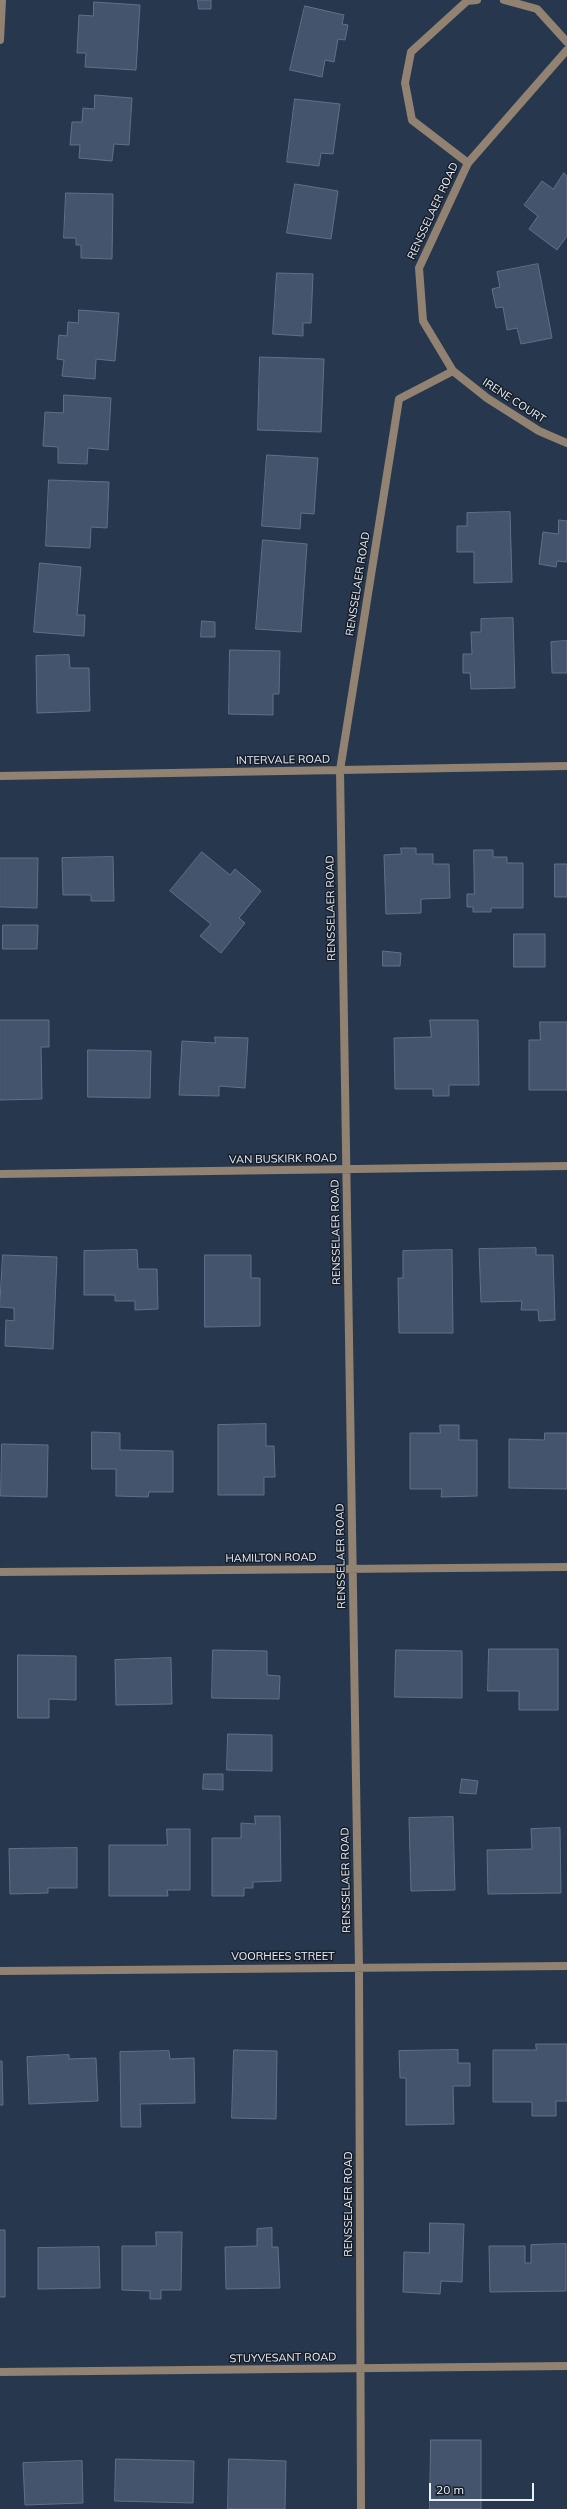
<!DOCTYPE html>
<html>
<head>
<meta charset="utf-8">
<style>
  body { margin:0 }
  #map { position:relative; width:567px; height:2509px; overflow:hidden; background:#27374e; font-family:Mulish,sans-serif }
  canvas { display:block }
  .scale { position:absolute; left:429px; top:2483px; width:105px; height:18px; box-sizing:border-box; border:2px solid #e8f0fc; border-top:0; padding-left:5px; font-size:12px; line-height:14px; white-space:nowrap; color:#e8f0fc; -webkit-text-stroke:3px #171e28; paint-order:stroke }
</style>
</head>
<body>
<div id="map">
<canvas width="567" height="2509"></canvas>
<div class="scale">20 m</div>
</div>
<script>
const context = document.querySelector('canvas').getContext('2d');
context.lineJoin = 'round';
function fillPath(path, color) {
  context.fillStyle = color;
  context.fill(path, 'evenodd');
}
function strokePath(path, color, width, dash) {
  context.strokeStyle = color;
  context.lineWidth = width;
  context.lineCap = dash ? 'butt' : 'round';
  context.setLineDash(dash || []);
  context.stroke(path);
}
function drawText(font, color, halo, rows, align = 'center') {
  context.font = font + ' Mulish,sans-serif';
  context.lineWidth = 3;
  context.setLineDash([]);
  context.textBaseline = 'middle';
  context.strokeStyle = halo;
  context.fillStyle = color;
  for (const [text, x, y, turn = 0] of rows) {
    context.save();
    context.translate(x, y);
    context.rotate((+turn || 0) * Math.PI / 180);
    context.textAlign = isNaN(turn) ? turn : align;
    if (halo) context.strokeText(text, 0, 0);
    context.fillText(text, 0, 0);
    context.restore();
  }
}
const building = new Path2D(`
  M198 0H211V9H199Z
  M94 2 140 5 136 70 85 67 86 53H77L79 15 93 16Z
  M305 6 344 15 342 24 348 25 345 40 338 39 334 62 325 60 322 77 290 70Z
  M95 95 132 98 129 145 114 144 112 161 79 158 80 145H70L72 122H82L83 108 94 109Z
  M295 99 340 104 333 154 321 153 319 166 287 162Z
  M564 173 567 176V236L557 250 529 229 538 216 524 205 542 181 553 189Z
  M295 184 338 191 331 239 287 233Z
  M66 193 113 194 112 259 81 258V245H76V238H64Z
  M538 264 552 338 521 344 517 328 507 330 503 307 496 308 492 289 500 287 497 272Z
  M277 273 313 274 311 323H303V336L273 334Z
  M79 310 119 313 115 361 96 359 95 379 62 376 64 360 57 359 59 335 67 336 68 322 78 323Z
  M260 357 324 359 321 432 258 430Z
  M64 395 111 398 108 450 88 448 87 464 58 463V447L43 446 45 412 63 413Z
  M267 455 318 458 314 514 301 513 300 529 262 526Z
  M49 480 109 482 107 528 91 527 90 548 46 546Z
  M510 512 512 582 474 583V552H457V526H467V513Z
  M559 520 567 521V562L557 561 556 567 539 564 543 532 558 534Z
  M263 540 307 544 301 632 256 629Z
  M40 563 81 567 77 615H85L84 636 34 632Z
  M513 618 515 688 471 689 470 673H463V654H472L471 632H481V619Z
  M202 621 215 622V637H201Z
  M567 641V673H552L551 642Z
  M230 650 280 651 279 694H273V715L229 714Z
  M69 655 70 668H89L90 711 37 713 36 656Z
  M401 848H416V854H433V864H449L450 898 421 899V913L386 914 384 855 401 854Z
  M474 850H493V857H507V863H523V908H491V912H473V907H467V894H474Z
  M202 852 230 875 235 869 261 891 239 918 245 923 221 953 200 936 211 924 170 891Z
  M113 857 114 901H91V895H63L62 858Z
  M0 858H38L37 908 0 907Z
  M555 864H567V897H555Z
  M3 925H38L37 949H3Z
  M514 934H545V967H514Z
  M383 951 401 953 400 966H383Z
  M0 1020H49V1047H41L42 1099 0 1100Z
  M430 1020H478L479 1085H449V1096H433V1089H395L394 1038 431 1037Z
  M540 1022H567V1090H529V1040H540Z
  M215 1037 248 1038 245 1088 219 1086V1096L179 1095 182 1041 215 1043Z
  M88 1050 151 1051 150 1098 88 1097Z
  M536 1248V1255H553L555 1320 539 1321 538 1310H521L522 1301 481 1302 479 1249Z
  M137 1250 138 1269H157L158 1309 135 1310V1301H115V1295H84V1251Z
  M452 1250 453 1333H399L398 1278H403V1251Z
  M3 1255 57 1257 53 1349 5 1346 6 1320 14 1321V1308L0 1307Z
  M205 1255H251V1278H260V1326L205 1327Z
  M266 1424V1446H274L275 1477H264V1495H218V1425Z
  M440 1425H459V1440H477V1496L441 1497 442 1489H410V1433H440Z
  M92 1432 120 1433V1450L173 1451V1492H149L148 1497 116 1496V1469H92Z
  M545 1433H567V1489L509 1488V1439L544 1440Z
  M2 1444 48 1445 47 1497 1 1496Z
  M489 1649H558V1710H519V1691H488Z
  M213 1650 267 1651V1675L280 1676 279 1699 212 1698Z
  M396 1650 462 1651V1698L395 1697Z
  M18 1655 76 1656V1700L49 1699V1718H18Z
  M171 1658 172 1704 116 1705 115 1660Z
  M228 1734 272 1735V1771L227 1770Z
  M204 1774H223V1790L203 1789Z
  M462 1779 478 1781 476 1794 460 1793Z
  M255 1816H280L281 1881 253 1882V1888H244V1896H212V1838H241V1823L255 1824Z
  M453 1817 455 1890 411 1891 409 1818Z
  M560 1828 561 1893 488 1894 487 1850 532 1849 531 1829Z
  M167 1829H190V1890H167L168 1896H109V1845H167Z
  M77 1848V1888H48V1893L10 1894 9 1849Z
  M536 2044H567V2101H556V2116H532V2102H493V2050H536Z
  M234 2050 277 2051 276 2119 232 2118Z
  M458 2050V2063H470V2086H453L454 2124 406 2125V2078H400L399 2051Z
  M169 2051 170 2059 194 2058 195 2103 140 2104 141 2127H121L120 2052Z
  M69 2055V2059L96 2058 98 2101 29 2104 27 2057Z
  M0 2061H2L3 2105H0Z
  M430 2223 464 2224 462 2282 441 2281 440 2294 403 2292 404 2252 429 2253Z
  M272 2228V2247H278L280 2288 226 2289 225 2247 257 2246V2229Z
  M0 2230H5V2297H0Z
  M156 2232H182L181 2290H161V2299H150V2291L122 2290V2246H156Z
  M566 2244V2291L490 2292 489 2246H525V2263H531V2245Z
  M99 2247 100 2288 38 2289V2248Z
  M431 2440H481V2509H430Z
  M116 2459 194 2461 193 2503 115 2501Z
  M229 2459 286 2461 285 2509H228Z
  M82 2461 83 2503 25 2505 23 2463Z`);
const lane = new Path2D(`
  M504 0 537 9 567 42
  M468 163 412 120 405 83 411 52 467 1 477 0`);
const street = new Path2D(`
  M0 40 2 0
  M567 50 468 163 419 268 423 321 453 371 487 398 539 431 567 443
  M0 776 567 766
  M0 1174 567 1166
  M0 1572 567 1567
  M0 1971 567 1966
  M0 2372 567 2366
  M361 2509 359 1968 340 770 399 399 453 371`);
const streetNames = [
  ["RENSSELAER ROAD",433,211,-65],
  ["IRENE COURT",514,401,33],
  ["RENSSELAER ROAD",358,584,-81],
  ["INTERVALE ROAD",283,760,-1],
  ["RENSSELAER ROAD",331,908,-91],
  ["VAN BUSKIRK ROAD",283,1159,-1],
  ["RENSSELAER ROAD",336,1232,-91],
  ["RENSSELAER ROAD",341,1556,-91],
  ["HAMILTON ROAD",271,1558,-1],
  ["RENSSELAER ROAD",346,1880,-91],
  ["VOORHEES STREET",283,1957],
  ["RENSSELAER ROAD",349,2204,-90],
  ["STUYVESANT ROAD",283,2358,-1]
];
fillPath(building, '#44546d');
strokePath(building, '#5f718a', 1);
strokePath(lane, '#928271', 8);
strokePath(street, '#928271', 8);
drawText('11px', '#e8f0fc', '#171e28', streetNames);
</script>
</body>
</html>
